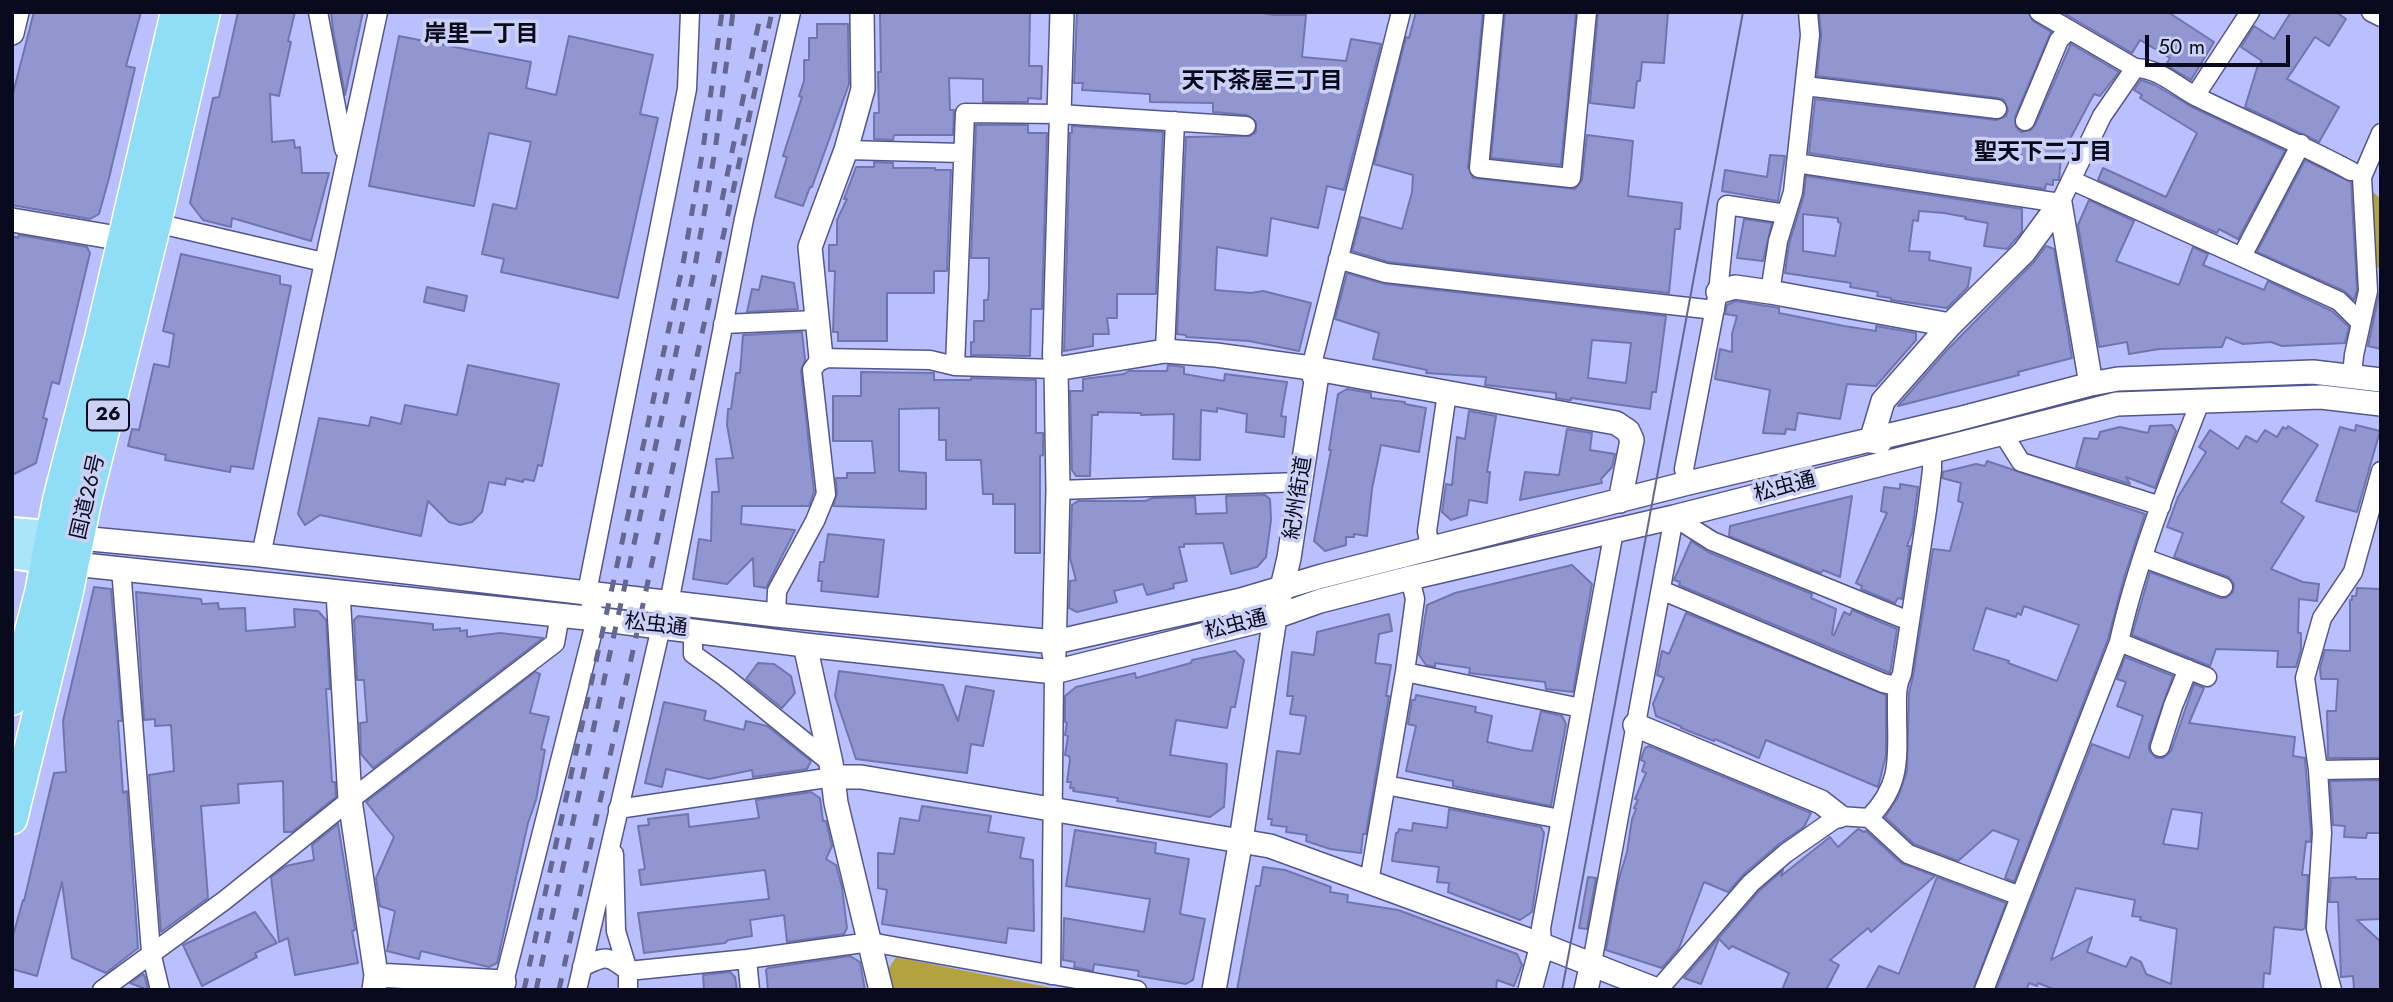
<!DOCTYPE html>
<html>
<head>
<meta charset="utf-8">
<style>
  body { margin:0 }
  #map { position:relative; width:2393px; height:1002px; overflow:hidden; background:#bac0fd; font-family:Jost,sans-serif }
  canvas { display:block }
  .frame { position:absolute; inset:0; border:14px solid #0a0a1f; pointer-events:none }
  .scale { position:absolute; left:2145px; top:35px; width:145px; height:32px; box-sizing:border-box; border:4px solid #0a0a1f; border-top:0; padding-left:9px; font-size:21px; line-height:24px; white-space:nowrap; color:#0a0a1f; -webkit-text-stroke:5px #cbd0f5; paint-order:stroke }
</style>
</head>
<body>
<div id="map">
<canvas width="2393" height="1002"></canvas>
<div class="frame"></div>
<div class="scale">50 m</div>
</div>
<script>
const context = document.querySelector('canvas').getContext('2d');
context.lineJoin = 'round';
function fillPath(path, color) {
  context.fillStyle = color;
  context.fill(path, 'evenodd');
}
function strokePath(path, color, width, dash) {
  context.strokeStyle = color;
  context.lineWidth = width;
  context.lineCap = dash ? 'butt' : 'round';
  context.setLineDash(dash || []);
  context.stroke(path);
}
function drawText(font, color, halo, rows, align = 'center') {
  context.font = font + ' Jost,"Noto Sans JP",sans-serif';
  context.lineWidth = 7;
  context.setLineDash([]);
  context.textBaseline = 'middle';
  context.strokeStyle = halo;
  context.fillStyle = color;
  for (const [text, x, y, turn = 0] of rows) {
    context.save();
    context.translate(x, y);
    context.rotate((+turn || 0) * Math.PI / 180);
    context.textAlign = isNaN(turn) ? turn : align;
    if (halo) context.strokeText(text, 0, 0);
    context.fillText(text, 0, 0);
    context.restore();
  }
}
const green = new Path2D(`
  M2366 186 2381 199V267L2372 268Z
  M896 957 1062 990H893L887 971Z`);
const building = new Path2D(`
  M34 12H141L126 66 135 68 109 178 99 214 90 219 12 205V97Z
  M238 12H295L288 41 291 42 279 96 270 94 272 142 294 140 295 148 300 147 302 173H329L311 241 232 218 231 227 203 220 190 203 213 98 219 97Z
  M331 12H363L345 95 333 30Z
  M880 12H1030L1029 66H1042L1041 99 1028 98V102H983V79L949 78 950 110H954L953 135H894L893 140 874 139V113H879L878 72H881Z
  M1077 12H1259L1273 15H1306L1302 57 1346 61 1351 39 1381 44 1344 190 1327 186 1318 228 1271 218 1267 256 1217 247 1215 290 1251 293 1263 291 1311 303 1299 351 1249 341 1186 337V335L1177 334 1186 137 1250 136 1256 132V122L1247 115 1213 112V103L1150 102V94L1082 90 1083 83H1074Z
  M1416 12H1483L1468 167 1473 178 1575 189 1582 180 1587 135 1633 141 1628 196 1682 203 1680 229H1675L1669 293 1388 262 1352 251 1361 217 1402 229 1412 192 1413 175 1374 164 1406 37 1409 38Z
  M1505 12H1576L1561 165 1491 158Z
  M1598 12H1668L1664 63 1642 62 1640 81H1637L1634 108 1590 103Z
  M1819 12H2028L2033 21 2051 32 2015 117 2016 127 2021 132 2031 130 2035 125 2071 44 2119 72 2100 96 2094 94 2061 156 2059 180H2053V185L2046 184 2045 189 1809 153 1815 99 1996 120 2006 116 2008 110 2004 100 1998 98 1817 76 1821 36Z
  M2062 12H2168L2214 42 2191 80 2166 65 2170 58 2140 40 2132 53Z
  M2291 12H2336L2346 19 2329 46 2315 37 2287 79 2339 107 2319 142 2245 107 2257 68 2262 61 2241 47 2254 26 2274 39Z
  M817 24H848L849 84 812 187H810L803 206 775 197 787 157 783 156 802 97 799 96 804 81V60H809V38H817Z
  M399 36 531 62 526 88 556 95 569 36 653 55 640 114 658 118 618 298 501 272 504 259 482 254 493 204 516 209 531 142 489 133 474 206 369 186Z
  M2141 80 2155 85 2192 107 2285 151 2238 239 2219 229 2217 233 2098 180 2103 168 2166 197 2197 133 2140 98 2142 95 2134 90Z
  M976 125H1028V133H1047L1042 309H1031L1030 356 971 355V342H974V321H984V300H988L989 288V258H971Z
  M1072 126 1163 132 1156 294H1117V318H1107L1109 334H1093V346L1064 351 1070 133H1072Z
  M1770 155 1785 156 1778 201 1722 191 1725 170 1767 177Z
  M2305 160 2351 182 2357 290 2354 300 2344 291 2257 252Z
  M874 162 893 163V168H935V170H951L947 271H934V293H887V341H838V332H833L835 271H829V245H837V220L847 199H844L856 167H874Z
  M1806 176 2022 209V232L2007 249 1984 246 1988 223 1965 219 1966 217 1944 213 1919 211 1918 221 1913 220 1909 251 1930 252 1929 260 1971 268 1968 287 1947 308 1891 300V298L1877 296 1878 292 1850 287 1851 283 1785 273 1789 244 1804 195ZM1803 214 1838 218V222L1841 223 1835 256 1803 251Z
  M2089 200 2134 221 2116 261 2179 285 2193 247 2208 254 2203 265 2264 290 2268 281 2332 311 2349 327 2345 343 2282 346 2271 342 2243 344 2226 337 2222 347 2159 349 2129 354 2127 342 2099 347 2078 225Z
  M1744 219 1772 223 1763 261 1737 258Z
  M19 235 87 247 90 253 59 384 52 382 43 418 47 419 36 463 12 475V236L18 238Z
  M2046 246 2054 249 2072 358 2018 372 2019 375 1898 406 1947 350 2034 262Z
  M181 254 280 276V284L291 286 253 469 231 466 230 472 165 460 166 455 128 446 132 429 139 430 154 364 169 367 174 334 163 331Z
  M1347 273 1385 284 1666 316 1656 392H1652L1650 409 1571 398V400H1568L1556 398V393L1485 385 1486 377 1426 373 1427 370 1373 359 1379 333 1335 319ZM1592 340 1631 343 1626 383 1588 378Z
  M762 276 794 283 798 309 747 312 752 289 759 290Z
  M427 287 467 296 464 311 424 302Z
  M2379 294H2381V349L2368 346Z
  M1736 301 1779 308V313L1844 326 1876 331V326L1916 333V340L1876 386 1847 384 1840 419 1798 413 1795 430 1786 429 1785 434 1763 433 1770 390 1715 379 1720 349 1732 352V334L1737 316 1725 314 1727 305Z
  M802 332 805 360 801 371 814 492 809 506H742L741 524 795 530 766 588 754 586 753 558 727 584 693 579 699 539 711 541 712 492H719L716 459 733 458 727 425 728 409H731L736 373H740L743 335Z
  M468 365 559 384 542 466 538 465 534 481 524 479 523 482 506 478 505 485 489 482 482 512 472 522 460 525 449 522 428 501 421 536 320 515 305 525 298 514 319 418 369 426 371 417 401 424 405 405 457 415Z
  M1168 365 1184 367V374L1224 381 1225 374 1287 382 1281 416 1286 417 1284 437 1246 432 1247 414 1217 408V412L1201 410 1200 460 1173 459 1174 414 1141 415V413L1098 412V415H1092L1090 476H1076L1072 470 1070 391H1083V379L1124 374 1129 371H1167Z
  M861 372 934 373V380H971V378L1036 380V433H1043V455L1040 456V553H1015V504H993V494H983L981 460H946V440H939V408L899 409V471L926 473V509L833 506 837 493 836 478H847V473H875L872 441H833V396H861Z
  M1347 389 1371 393V398L1405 402V404L1426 408 1419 452 1381 445 1372 489 1367 536 1354 534V537H1346V545L1325 551 1314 541 1331 450H1329L1338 394Z
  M1469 411 1496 416 1487 472H1490L1487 503 1469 500 1467 515 1451 520 1442 512 1446 484 1452 485 1457 437 1465 439Z
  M2172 425 2176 431 2155 488 2126 477 2130 484 2076 467 2084 438 2098 439 2100 432 2120 427 2148 433 2150 426Z
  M2356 425 2380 431 2357 512 2316 501 2340 427 2355 431Z
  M2288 426 2318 445 2281 502 2304 517 2271 569 2303 582 2319 584 2317 601 2299 599 2298 633H2301V649L2296 667H2277L2278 651 2216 649 2210 666 2132 635 2150 572 2220 598H2226L2233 592 2234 584 2228 577 2174 557 2183 533 2167 527 2178 497 2206 452 2199 447 2210 430 2238 449 2246 436 2257 442 2265 430 2277 437 2283 427 2286 429Z
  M1567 429 1592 433 1590 450 1615 454 1612 467 1601 479 1602 483 1520 500 1525 472 1559 475Z
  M1987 461 2145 514 2124 578 2108 639 2014 882 2005 878 2019 840 1993 830 1958 861 1914 844 1885 817 1898 797 1907 771 1909 693 1913 676 1933 549 1950 551 1963 503 1958 501 1961 483 1942 478 1943 472 1976 464 1985 466ZM2024 606 2079 625 2057 681 2008 663 2009 661 1973 650 1986 608 2016 617 2017 613 2021 615Z
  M1900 484 1918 487 1912 533 1907 546H1910L1902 599 1898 598 1895 603 1861 589 1862 586 1856 583 1887 513 1881 511 1884 487 1900 489Z
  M1265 495 1270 499 1271 520 1266 557 1257 567 1231 574 1223 543 1184 544V547H1179L1187 581 1173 584 1174 588 1147 595 1143 584 1114 591 1117 602 1077 612 1069 608 1070 581 1076 580 1070 558 1072 505 1078 501H1145L1153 498 1195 497 1196 514 1227 513 1226 496Z
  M1852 496 1840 577 1823 570 1821 573 1729 536 1730 526Z
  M828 534 884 540 878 597 821 591 822 581H818L820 562H824Z
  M1691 541 1708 552 1812 594 1811 598 1836 609 1832 634 1834 635 1844 612 1850 615 1852 610 1897 629 1890 673 1679 585 1680 582 1674 580Z
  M1572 565 1592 584 1573 692 1546 689 1545 682 1469 673 1470 668 1435 663V667L1426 665 1419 655 1427 605 1455 593Z
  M94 587 111 589 122 721H118L123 793 127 791 138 948 106 973 72 958 62 882 37 976 12 969V939L23 900 24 901 54 773 66 772 63 721Z
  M2357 588 2381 589V758H2328L2327 711H2336L2338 679H2321L2320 668 2325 650 2350 651V600H2352V596H2356Z
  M136 592 201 599 202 604 218 603 219 609 245 608 246 631 295 627 294 609 318 611 326 620 330 689H326L332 782H335L336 797 292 832H284L283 781 238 784 239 803 201 806 208 898 161 932 149 775 174 771 171 725 155 726V719L144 720Z
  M1686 613 1886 695V755L1878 787 1766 740 1759 758 1715 739 1714 741 1681 728 1682 727 1656 716 1653 704 1664 678 1657 675 1662 651 1669 654Z
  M1389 614 1392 631 1379 634 1375 663 1391 665 1386 696H1389L1366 834H1363L1361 853 1330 849 1306 841 1307 835 1286 832 1287 827 1271 825 1272 819H1268L1277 751 1300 754 1306 716 1290 714 1293 696H1287L1292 652 1314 655 1317 632Z
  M358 616 433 624V630L460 628V631L467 630V637L500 633 543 638 373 768 361 754 360 723 367 722 364 680H357L354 620Z
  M1235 651 1244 660 1235 707H1231L1227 728 1176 720 1170 755 1227 764 1224 807 1210 817 1117 801 1118 798 1073 791 1074 788H1070L1071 782H1067L1070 760 1069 756 1065 755 1068 736 1065 735 1067 723 1065 722V696L1076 687 1135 673 1136 678 1191 663 1192 660Z
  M2125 657 2173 676 2149 744V750L2156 758H2163L2171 751 2194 684 2204 688 2189 723 2295 737 2293 756 2305 758 2311 833 2310 842 2306 841 2302 875H2308L2305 928 2302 930 2274 927 2270 974 2264 973 2263 990H2056L2038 983 2037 986 2029 983 2026 990H1996L2092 744 2129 758 2143 716 2117 706 2126 682 2117 679ZM2172 809 2202 813 2198 849 2163 844ZM2076 888 2135 900 2132 916 2141 917 2140 920 2177 929 2171 984 2146 974 2141 962 2131 957 2126 967 2087 952 2092 937 2051 960Z
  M758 663 774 664 791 676 795 693 782 708 746 679Z
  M839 671 943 685 958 721 966 686 994 691 983 746 971 744 967 773 856 759 835 696Z
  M535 672 540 674 530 713 549 717 541 749 545 750 536 800 528 823 497 963 489 967 421 951 419 959 387 951 395 911 380 906 376 878 394 837 366 802Z
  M1416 695 1476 707 1475 712 1492 716 1487 742 1522 750 1532 751 1541 711 1562 716 1566 724 1551 806 1453 786V781L1406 771 1416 726 1408 724 1412 700H1415Z
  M664 702 706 711 704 720 744 730 746 721 767 726 811 761 807 769 753 777 752 770 709 779 666 769 662 787 645 783Z
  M1649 746 1811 813 1804 827 1779 844 1744 874 1728 892 1704 882 1679 948 1662 968 1606 950 1618 882 1627 852 1632 819 1636 809 1634 808 1638 800 1635 799 1646 773 1642 771 1645 762 1641 760 1642 756 1645 748Z
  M2381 780V833H2367L2366 838 2344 837 2345 826 2333 825 2330 781Z
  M811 792 820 798 823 821H826L832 846 826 859 836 865 842 887 847 928 844 934 787 942 784 915 750 920 752 936 728 940 725 943 644 953 638 913 769 899 765 870 641 885 639 870 645 869 638 826 649 825 648 819 688 814 689 827 759 818 756 800Z
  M922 806 991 816 988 832 1024 838 1020 858 1033 860 1034 931 1008 928 1006 943 882 924 887 890 878 888V853L894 854 900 818 919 821Z
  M1449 809 1541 827 1544 833 1532 912 1520 920 1448 892 1449 883 1437 882 1439 867 1392 861 1396 833H1398L1399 829 1412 831 1413 823 1447 828Z
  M338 824 355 930 352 931 358 963 295 975 288 938 279 942 271 877 286 866 314 860 312 845Z
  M1858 829 1864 832 1866 831 1901 863 1935 876 1871 932 1868 928 1830 960 1839 965 1826 990H1782L1789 973 1732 946 1729 949 1719 939 1701 984 1684 978 1759 891 1783 870 1781 876 1830 837 1838 847Z
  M1075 830 1156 843 1155 853 1189 859 1180 914 1205 919 1193 980 1186 984 1138 976 1139 971 1094 964 1093 971 1074 967 1075 962 1063 960 1064 918 1144 932 1150 899 1066 886Z
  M1263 867 1285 870 1331 887 1330 892 1348 895 1347 902 1398 910 1517 954 1522 965 1514 986 1497 980 1496 990H1237L1256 886H1260Z
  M1588 877 1596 878 1587 929 1579 928Z
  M1937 877 2006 903 1973 990H1866L1879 966 1899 974Z
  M2356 877V879H2381V919L2357 920 2381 942V990H2354L2353 976 2341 977 2338 902H2329L2331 878Z
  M255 912 277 943 255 953 257 957 202 986 183 945Z
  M850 956 860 962 865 990H768L766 970 768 968Z
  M730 972 735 977 737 990H704L703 975Z
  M143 974 145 977 148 990 130 983Z`);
const minor = new Path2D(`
  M318 12 344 149
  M1494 12 1479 168 1571 178 1587 12
  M2039 12 2135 68C2159 68 2176 86 2197 97 2248 122 2301 144 2351 171
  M2371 12 2381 17
  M1805 86 1997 109
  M2195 96 2250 12
  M2025 121 2059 40 2069 30
  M846 150 962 153
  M1796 163 2060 203 2102 116 2135 68
  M2071 180 2339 301 2361 323
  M156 223 323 262
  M2242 256 2301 144
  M1338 259 1386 273 1715 310
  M1770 292 1778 241 1793 192 1810 35 1808 12
  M723 324 816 320
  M1165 351 1175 121
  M955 366 965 113 1059 114 1246 126
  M1311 368 1401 12
  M2352 375 2354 355 2368 291 2362 177 2381 133
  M2002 432 2021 462 2161 506
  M1688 483 1684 469 1718 292 1727 205 1786 214
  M1058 490 1301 482
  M1430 548 1427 531 1447 393
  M261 555 378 12
  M2144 558 2223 587
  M121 568 151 952 160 990
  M1661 590 1883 683 1896 686
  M776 615 777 591 815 521 826 494 812 370 821 358 930 360 955 366 1056 369 1052 356 1059 114
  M693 631V654L725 677 831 763
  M2119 642 2207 677
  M1405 672 1581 708
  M2160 747 2173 706 2188 669
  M2318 770 2381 769
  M1386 785 1560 819
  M618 809 833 777
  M1869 818 1908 854 2020 896
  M614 854 616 931 628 971V990
  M1369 882 1405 672 1415 599 1410 578
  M1542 945 1541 928 1614 531
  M747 959 750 990
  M1592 963 1674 517 1712 541 1909 621
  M582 967C606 956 606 954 628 971L747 959 870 942 1137 990
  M1051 975 1054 672
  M102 990 225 900 350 800 555 643 560 615
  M502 990 596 619 587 592 687 89 690 12
  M577 990 661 627 669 603 744 219 791 12
  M1658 990 1751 883 1786 853 1839 816 1869 818C1903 783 1897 756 1897 711 1897 697 1896 686 1902 674L1927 510 1932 470V450
  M1984 990 2119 642C2137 561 2170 479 2200 402
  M2332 990 2316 929 2322 833 2318 770 2305 678 2322 618 2353 572 2381 471`);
const tertiary = new Path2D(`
  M12 33 17 12
  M1059 114 1062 12
  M2060 203 2091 384
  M12 220 123 239
  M1718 292 1735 287 1770 292 1950 325
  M821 358 810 247 846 150 863 89 862 12
  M1880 442 1871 441 1883 401 1950 325 2024 252 2060 203
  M80 538 261 555 776 615 1055 642 1241 600 1322 576 1688 483 1958 419 2091 384 2118 379 2313 372 2381 380
  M74 564 596 619 805 645 1054 672 1275 617 1320 601 1410 578 1674 517 2117 404 2321 397 2381 404
  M338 592 350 800 376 975 374 990
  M805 645 831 763 836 803 881 990
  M1054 654 1058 490 1056 369 1165 351 1216 355 1311 368 1616 423 1628 431 1632 440 1620 501
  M1635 725 1821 802 1839 816
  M833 777H861L1270 846 1542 945 1657 990
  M376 975 504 982
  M1214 990 1241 840 1275 617 1289 558 1316 381 1311 368
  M1530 990 1542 945
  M1586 990 1592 963`);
const primary = new Path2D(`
  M12 532 72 537
  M12 554 68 563`);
const trunk = new Path2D(`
  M12 700 40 593 58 500 100 338 176 12
  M12 819 67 596 86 502 156 223 205 12`);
const tram = new Path2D(`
  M1562 990 1743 12`);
const rail = new Path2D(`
  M722 200 761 12
  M524 990 683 264 703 149 722 12
  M536 990 695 266 715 151 733 12
  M559 990 772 12`);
const shields = [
  [108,415,42]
];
const shieldNames = [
  ["26",108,415]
];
const streetNames = [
  ["松虫通",1785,488,-15],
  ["国道26号",89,497,-77],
  ["紀州街道",1299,498,-81],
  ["松虫通",656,626,7],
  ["松虫通",1236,626,-14]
];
const neighbourhoodNames = [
  ["岸里一丁目",481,35],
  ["天下茶屋三丁目",1262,82],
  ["聖天下二丁目",2043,153]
];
fillPath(green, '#b2a340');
fillPath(building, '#9196d1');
strokePath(building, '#7175ad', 2);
strokePath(minor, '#53568c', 21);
strokePath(tertiary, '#53568c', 26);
strokePath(primary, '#fff', 32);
strokePath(trunk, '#fff', 33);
strokePath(minor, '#fff', 18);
strokePath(tertiary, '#fff', 23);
strokePath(primary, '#abe6f8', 28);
strokePath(trunk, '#8fdef6', 30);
strokePath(tram, '#646790', 2);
strokePath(rail, '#646790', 5, [12, 12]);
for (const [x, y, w] of shields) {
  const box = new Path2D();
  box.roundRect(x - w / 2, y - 15.5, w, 31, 5);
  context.fillStyle = '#cbd0f5';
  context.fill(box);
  strokePath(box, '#0a0a1f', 2);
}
drawText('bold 19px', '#0a0a1f', null, shieldNames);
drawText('21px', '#0a0a1f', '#cbd0f5', streetNames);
drawText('bold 23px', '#0a0a1f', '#cbd0f5', neighbourhoodNames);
</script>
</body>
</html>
